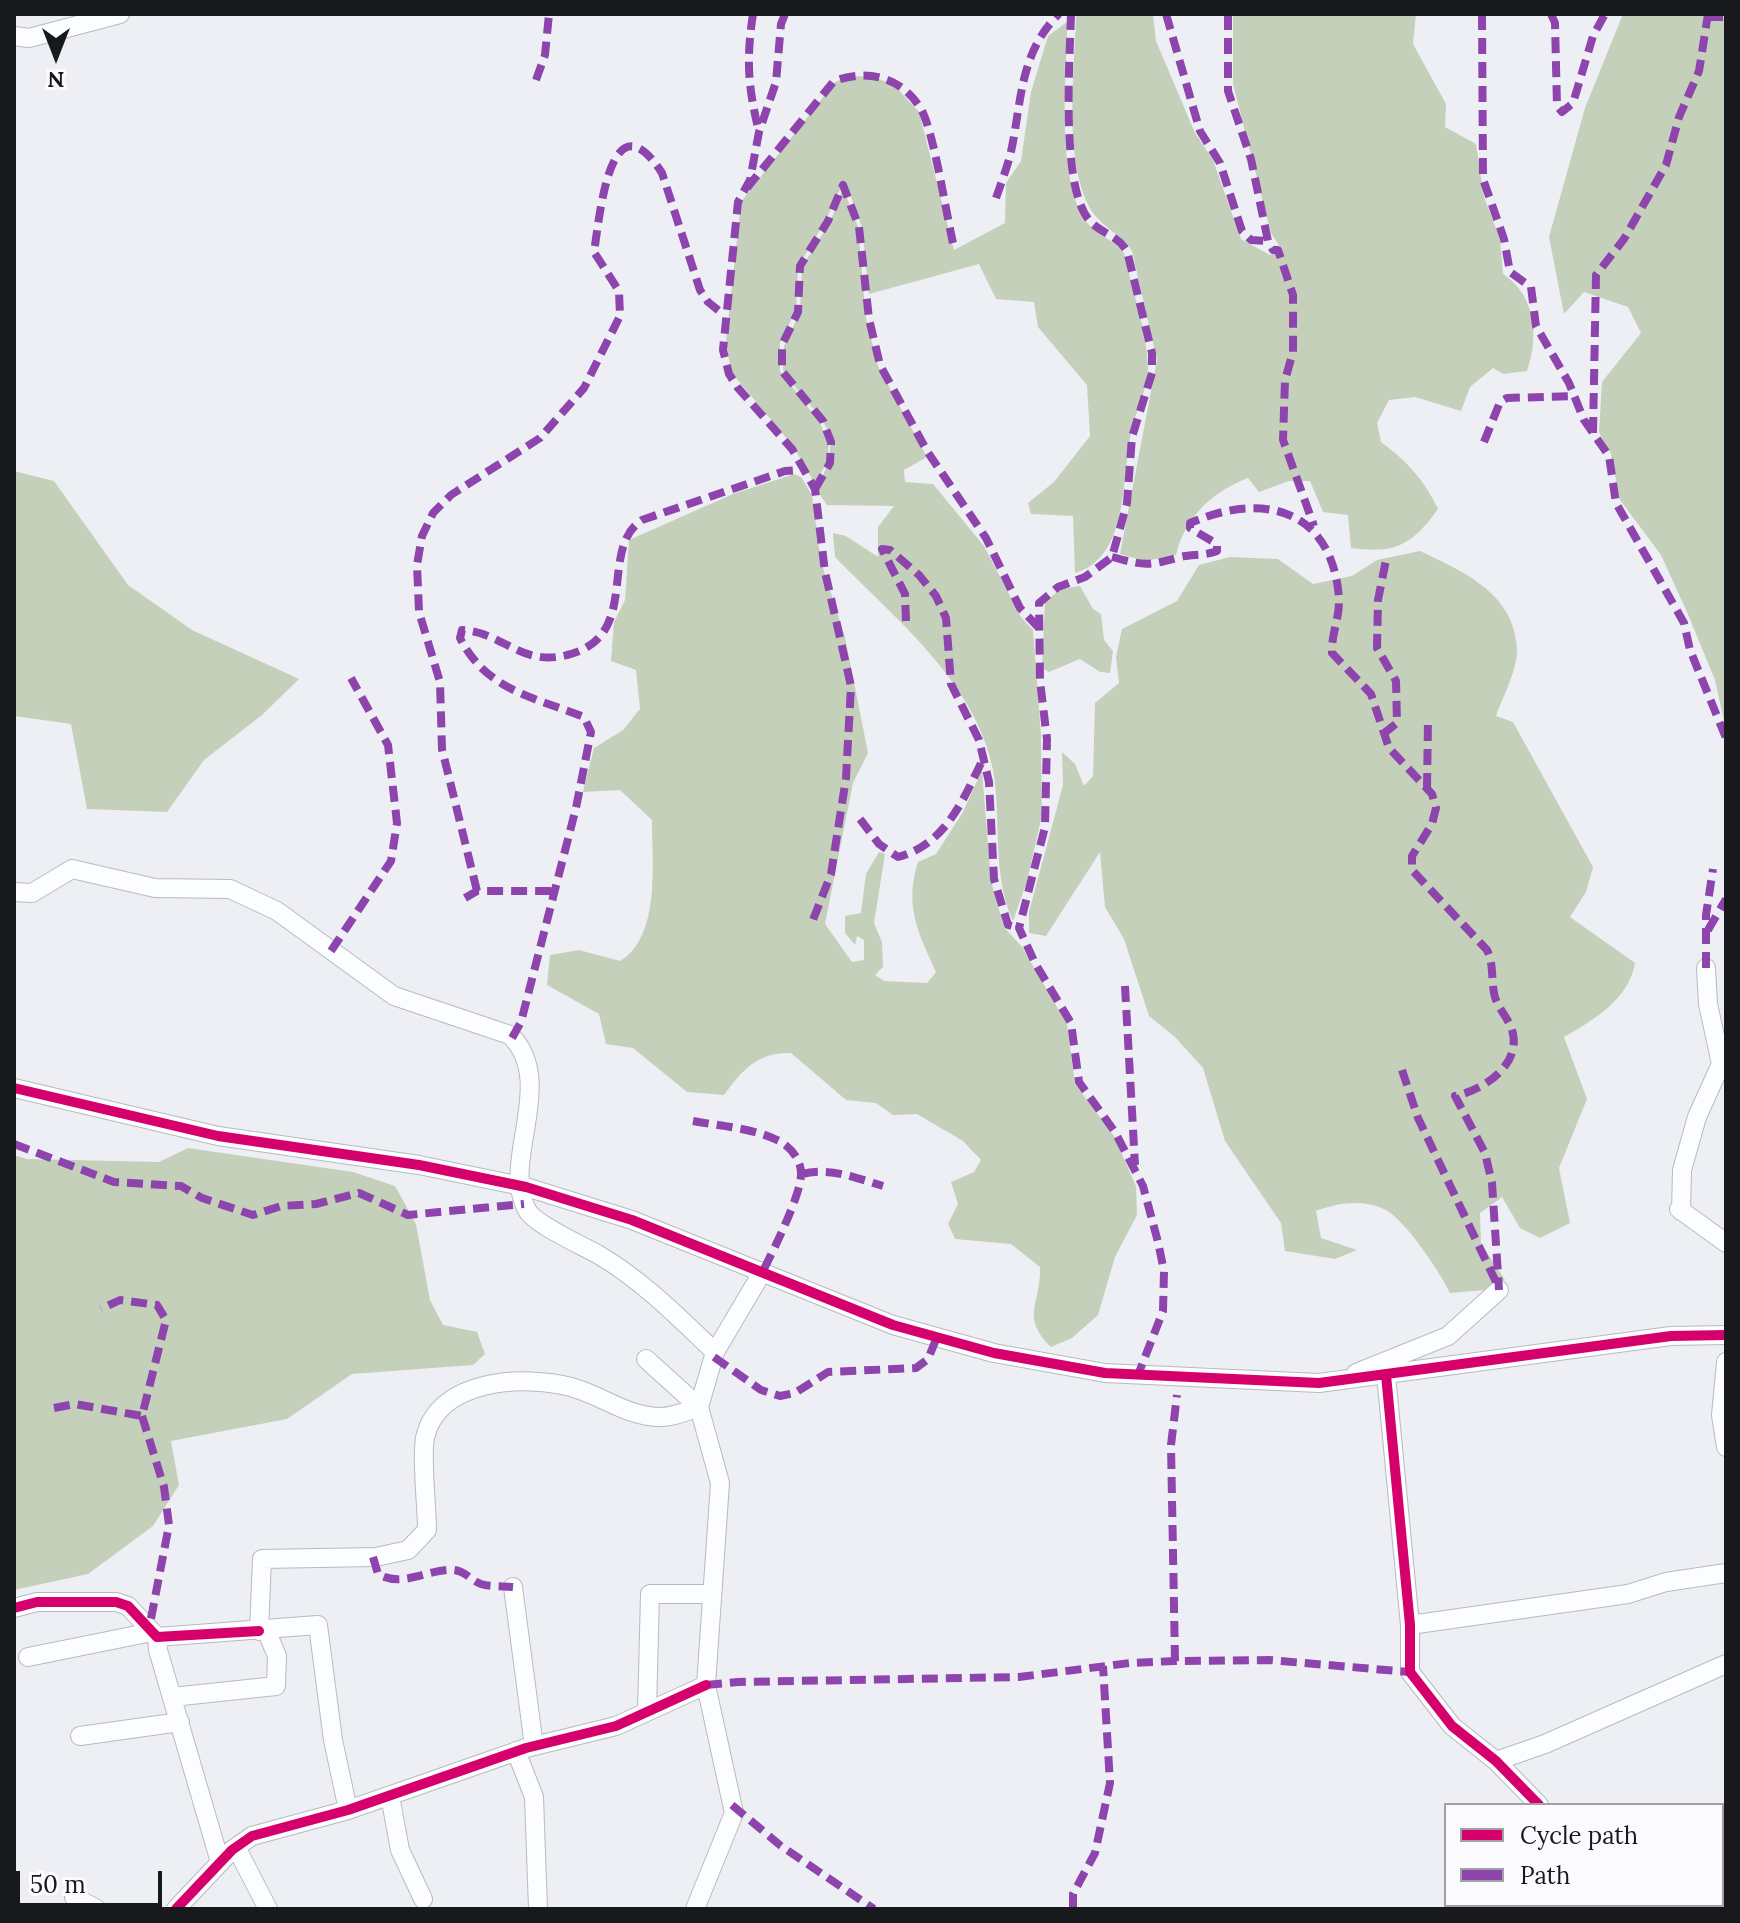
<!DOCTYPE html>
<html>
<head>
<meta charset="utf-8">
<style>
  body { margin:0 }
  #map { position:relative; width:1740px; height:1923px; overflow:hidden; background:#eeeff5; font-family:Lora,serif }
  canvas { display:block }
  .frame { position:absolute; inset:0; border:16px solid #18191d; pointer-events:none }
  .legend { position:absolute; left:1444px; top:1803px; width:280px; height:104px; box-sizing:border-box; background:#fbfbfd; border:2px solid #a0a1a3; margin:0; padding:10px 14px; list-style:none; font-size:24px; color:#18191d }
  .legend li { display:flex; align-items:center; gap:16px; height:40px }
  .legend b { width:40px; border:2px solid #a0a1a3 }
  .north { position:absolute; left:16px; top:16px; width:80px; height:80px; -webkit-text-stroke:6px #fbfbfd; paint-order:stroke; rotate:180deg; font-size:22px; font-weight:700; line-height:32px; text-align:center; color:#18191d }
  .north::after { content:''; display:block; margin:auto; width:28px; height:36px; background:#18191d; clip-path:polygon(50% 0,100% 100%,50% 72%,0 100%) }
  .scale { position:absolute; left:16px; top:1871px; width:146px; height:36px; box-sizing:border-box; border:4px solid #18191d; border-top:0; padding-left:10px; font-size:24px; line-height:28px; white-space:nowrap; color:#18191d; -webkit-text-stroke:6px #fbfbfd; paint-order:stroke }
</style>
</head>
<body>
<div id="map">
<canvas width="1740" height="1923"></canvas>
<div class="frame"></div>
<ul class="legend">
<li><b style="height:10px;background:#d6006c"></b>Cycle path</li>
<li><b style="height:10px;background:#8e44ad"></b>Path</li>
</ul>
<div class="north">N</div>
<div class="scale">50 m</div>
</div>
<script>
const context = document.querySelector('canvas').getContext('2d');
context.lineJoin = 'round';
function fillPath(path, color) {
  context.fillStyle = color;
  context.fill(path, 'evenodd');
}
function strokePath(path, color, width, dash) {
  context.strokeStyle = color;
  context.lineWidth = width;
  context.lineCap = dash ? 'butt' : 'round';
  context.setLineDash(dash || []);
  context.stroke(path);
}
const forest = new Path2D(`
  M1076 14H1153L1156 41 1195 133 1213 160 1241 239 1270 255 1282 250 1271 233 1233 84V14H1416L1413 44 1446 104 1445 127 1476 144 1484 197 1500 239 1503 274C1536 296 1539 336 1527 371L1503 374 1493 368 1470 387 1461 411 1415 397 1389 400 1377 423 1381 442C1408 462 1424 480 1438 509 1412 545 1396 554 1351 548L1348 515 1323 512 1310 481H1289L1259 492 1248 478C1212 492 1185 517 1176 555L1145 561 1120 554 1157 360 1132 251C1122 235 1104 228 1093 213 1062 165 1075 71 1076 14Z
  M1623 14H1726V730L1715 680 1687 612 1661 555 1620 500 1611 454 1599 432 1602 382 1641 333 1628 307 1584 292 1564 314 1549 237 1585 108Z
  M1067 22C1067 77 1056 169 1083 217 1091 232 1113 239 1124 253 1132 290 1147 330 1148 368 1148 389 1135 412 1131 433 1121 477 1130 557 1075 573L1073 516 1031 514 1028 503 1054 482 1090 436 1087 385 1038 327 1034 302 996 299 979 264 869 294 862 227 847 186 843 183 826 220 798 267 796 310 780 343V371L820 423 829 443 827 462 815 484 793 446 731 372 726 340 741 202 835 82 851 76 874 77 894 85 919 112 954 250 1005 223 1006 183 1021 161 1031 92 1048 36Z
  M843 188 858 227 866 318 878 366 927 457 904 470 905 482 933 484 984 546 1021 617 1033 630 1041 735 1042 815 1027 881 1013 921C991 872 1002 821 993 770 976 682 894 618 835 557L833 533 846 536 878 557V527L894 506 827 505 816 489C851 427 815 419 783 370L784 346 800 312 802 267 830 222Z
  M14 471 54 481 128 585 192 630 299 679 262 715 204 760 167 812 87 809 71 724 14 716Z
  M794 474 801 477 812 495 821 562 845 637 868 753 853 783 825 924 852 962 864 960V940L857 936 855 945 845 933V916L861 913 866 874 879 852 885 854 874 923 882 942 883 967 875 975 884 981 927 983 936 972C918 932 904 906 918 862L936 854 963 812 982 770 991 881 1004 927 1022 947 1067 1024 1075 1084 1114 1136 1136 1186 1137 1215 1115 1257 1098 1315 1072 1338 1051 1347C1020 1316 1041 1305 1040 1267L1011 1244 955 1239 948 1224 958 1204 951 1182 974 1172 981 1160 963 1141 917 1114 893 1115 876 1103 846 1100 791 1053C758 1052 743 1069 724 1095L687 1092 633 1048 606 1044 599 1014 547 985 550 955 579 950 620 961C661 937 652 861 652 820L620 790 583 792 594 748 623 730 640 709 636 670 611 661 614 622 625 600 629 540 733 494Z
  M1420 551C1464 572 1516 594 1517 651 1517 670 1503 697 1496 716L1513 722 1593 867 1586 892 1570 917 1635 963C1629 999 1594 1020 1564 1037L1587 1099 1559 1168 1570 1223 1540 1238 1520 1228 1502 1197 1480 1213 1481 1243 1505 1280 1485 1290 1450 1293C1440 1272 1404 1218 1384 1209 1362 1199 1337 1203 1316 1211L1321 1238 1357 1250 1335 1259 1285 1251 1281 1223 1225 1141 1203 1068 1175 1037 1149 1016 1124 939 1105 907 1100 852 1046 936 1029 933V912L1063 785 1062 752 1075 764 1084 786 1093 776 1095 703 1119 683 1116 657 1122 629 1177 601 1199 565 1230 557 1278 559 1313 584 1352 576 1377 560Z
  M1080 586 1093 609 1101 614 1104 640 1113 651 1110 673 1100 672 1080 659 1049 672 1042 668 1045 602 1061 589Z
  M188 1148 353 1172 395 1186 416 1224 430 1300 443 1325 477 1332 485 1354 473 1365 352 1374 287 1419 171 1441 179 1485 153 1526 88 1574 14 1590V1155L27 1159 159 1162Z`);
const minor = new Path2D(`
  M14 36 29 38 120 14
  M14 892 32 893 72 869 155 888 230 889 277 911 394 996 510 1035C558 1082 500 1162 527 1210 534 1224 583 1246 599 1255 643 1281 678 1317 715 1352L699 1407 720 1483 706 1685 734 1813 695 1909
  M14 1088 218 1136 419 1165 526 1187 632 1220 893 1325 994 1353 1105 1373 1319 1383 1671 1336 1726 1335
  M1679 1209 1726 1243
  M1681 1211 1682 1170 1697 1117 1721 1064 1708 1004 1706 968
  M715 1352 763 1271
  M646 1359 699 1407
  M1726 1362 1721 1415 1726 1447
  M1356 1373 1448 1336 1499 1290
  M1386 1375 1410 1625V1672L1452 1726 1496 1761 1539 1805
  M513 1587 534 1746
  M14 1608 37 1602H116L128 1606 157 1637 318 1625 333 1740 348 1810
  M1410 1625 1628 1594 1666 1582 1726 1573
  M259 1631 262 1559 376 1557 408 1550 427 1530C427 1505 421 1459 425 1438 438 1378 525 1375 571 1387 601 1395 626 1416 658 1417 671 1418 687 1411 699 1407
  M157 1637 158 1650 220 1862
  M28 1657 152 1632
  M172 1697 276 1686 277 1656 266 1630
  M647 1712 650 1594H712
  M80 1736 180 1722
  M516 1751 534 1797 538 1909
  M1496 1761 1545 1744 1726 1664
  M390 1796 400 1850 423 1899
  M236 1847 268 1909
  M1722 1859 1726 1857
  M74 1897 97 1909
  M1595 1905V1909
  M176 1909 232 1850 252 1836 348 1810 526 1748 616 1726 706 1685`);
const quiet = new Path2D(`
  M753 14C746 60 748 87 759 132
  M785 14 781 24 776 82 759 132 750 180 738 202 723 350 729 374 738 388 792 449 815 489 825 572 851 686 846 778 831 874 811 925
  M1071 14C1070 59 1060 189 1090 221 1102 234 1117 235 1127 251L1152 353V373L1132 437 1127 503 1112 557 1085 577 1058 587 1039 603 1040 681 1047 739 1045 827 1019 928 1035 963 1071 1023 1079 1082 1115 1132 1143 1186 1158 1242 1164 1271 1163 1311 1138 1375
  M1166 14 1200 131 1220 163 1242 231 1251 240 1268 241
  M1228 14V91L1251 159 1268 241 1273 250H1278L1293 295V352L1285 380 1283 440 1314 526
  M1482 14 1483 179 1504 239 1510 272 1531 287 1536 326 1569 383 1584 420 1609 456 1616 503 1684 623 1690 650 1726 738
  M1551 14 1555 23 1557 106 1562 112 1573 103 1593 36 1605 14
  M1707 17H1726
  M536 80 545 55 549 14
  M747 188 834 81C867 69 901 76 921 109 934 132 946 213 953 243
  M996 198C1001 184 1006 170 1010 156 1022 105 1018 54 1059 14
  M1593 433 1596 275 1624 239 1666 165 1679 117 1699 71 1708 14
  M1484 442 1500 402 1507 398 1574 396
  M815 489 830 463 831 442 823 421 782 371V345L798 312 800 266 828 221 843 185 859 227 869 319 880 365 927 451 986 538 1020 608 1038 627
  M1112 557C1146 566 1147 566 1180 557 1192 554 1205 556 1217 551V544L1190 528V523C1264 491 1332 509 1339 598 1340 617 1331 635 1332 653L1371 694 1389 748 1432 794 1436 808 1432 824 1412 856V870L1487 950C1494 965 1491 977 1494 993 1496 1006 1506 1015 1511 1027 1525 1063 1484 1090 1455 1096L1485 1153 1492 1183 1499 1290
  M906 621 905 594 882 549 890 550 919 575 936 596 946 618 951 684 979 740 989 782 994 879 1008 925 1019 928
  M1383 734 1397 723 1396 681 1377 648 1378 600 1386 560
  M1427 789 1428 719
  M860 819 879 844 898 857C946 844 963 800 983 759
  M477 891 442 749 440 682 419 612 417 565 422 536 433 513 451 495 540 438 584 388 620 316 619 291 594 252C600 215 610 93 662 173L700 290 708 302 724 315
  M465 898 477 891H555
  M1708 930 1726 899
  M331 951 391 861 397 823 388 745 351 678
  M1706 968V915L1713 869
  M1125 986 1135 1165
  M512 1038 521 1022 576 808 591 732 584 717C533 697 486 690 460 638L462 630C502 632 522 667 567 655 643 637 597 549 642 520L785 471 801 470
  M1402 1070 1418 1118 1496 1282
  M693 1121C719 1126 753 1128 777 1140 789 1145 801 1159 801 1173 802 1193 773 1251 763 1271
  M14 1144 114 1182 181 1186 202 1198 253 1215 281 1206 316 1204 359 1193 408 1215 524 1204
  M802 1174C830 1167 856 1178 883 1186
  M714 1357 761 1390 780 1396 795 1393 828 1372 916 1368 928 1359 937 1337
  M54 1408 75 1404 142 1416 166 1320 157 1305 120 1300 101 1309
  M142 1416 164 1487 169 1525 149 1629
  M373 1557 378 1574C399 1587 424 1572 447 1570 464 1568 468 1579 481 1584 490 1587 503 1586 513 1587
  M1175 1661 1171 1445 1177 1395
  M706 1685 738 1682 1019 1677 1130 1663 1175 1661 1269 1660 1410 1672
  M732 1805 781 1846 874 1909
  M1073 1909V1894L1095 1853 1110 1783 1103 1666`);
const cycleway = new Path2D(`
  M14 1088 218 1136 419 1165 526 1187 632 1220 893 1325 994 1353 1105 1373 1319 1383 1671 1336 1726 1335
  M1386 1375 1410 1625V1672L1452 1726 1496 1761 1539 1805
  M14 1608 37 1602H116L128 1606 157 1637 259 1631
  M176 1909 232 1850 252 1836 348 1810 526 1748 616 1726 706 1685`);
fillPath(forest, '#c4d0ba');
strokePath(minor, '#b9babe', 20);
strokePath(minor, '#fcfdfe', 18);
strokePath(quiet, '#8e44ad', 8, [16, 8]);
strokePath(cycleway, '#d6006c', 10);
</script>
</body>
</html>
